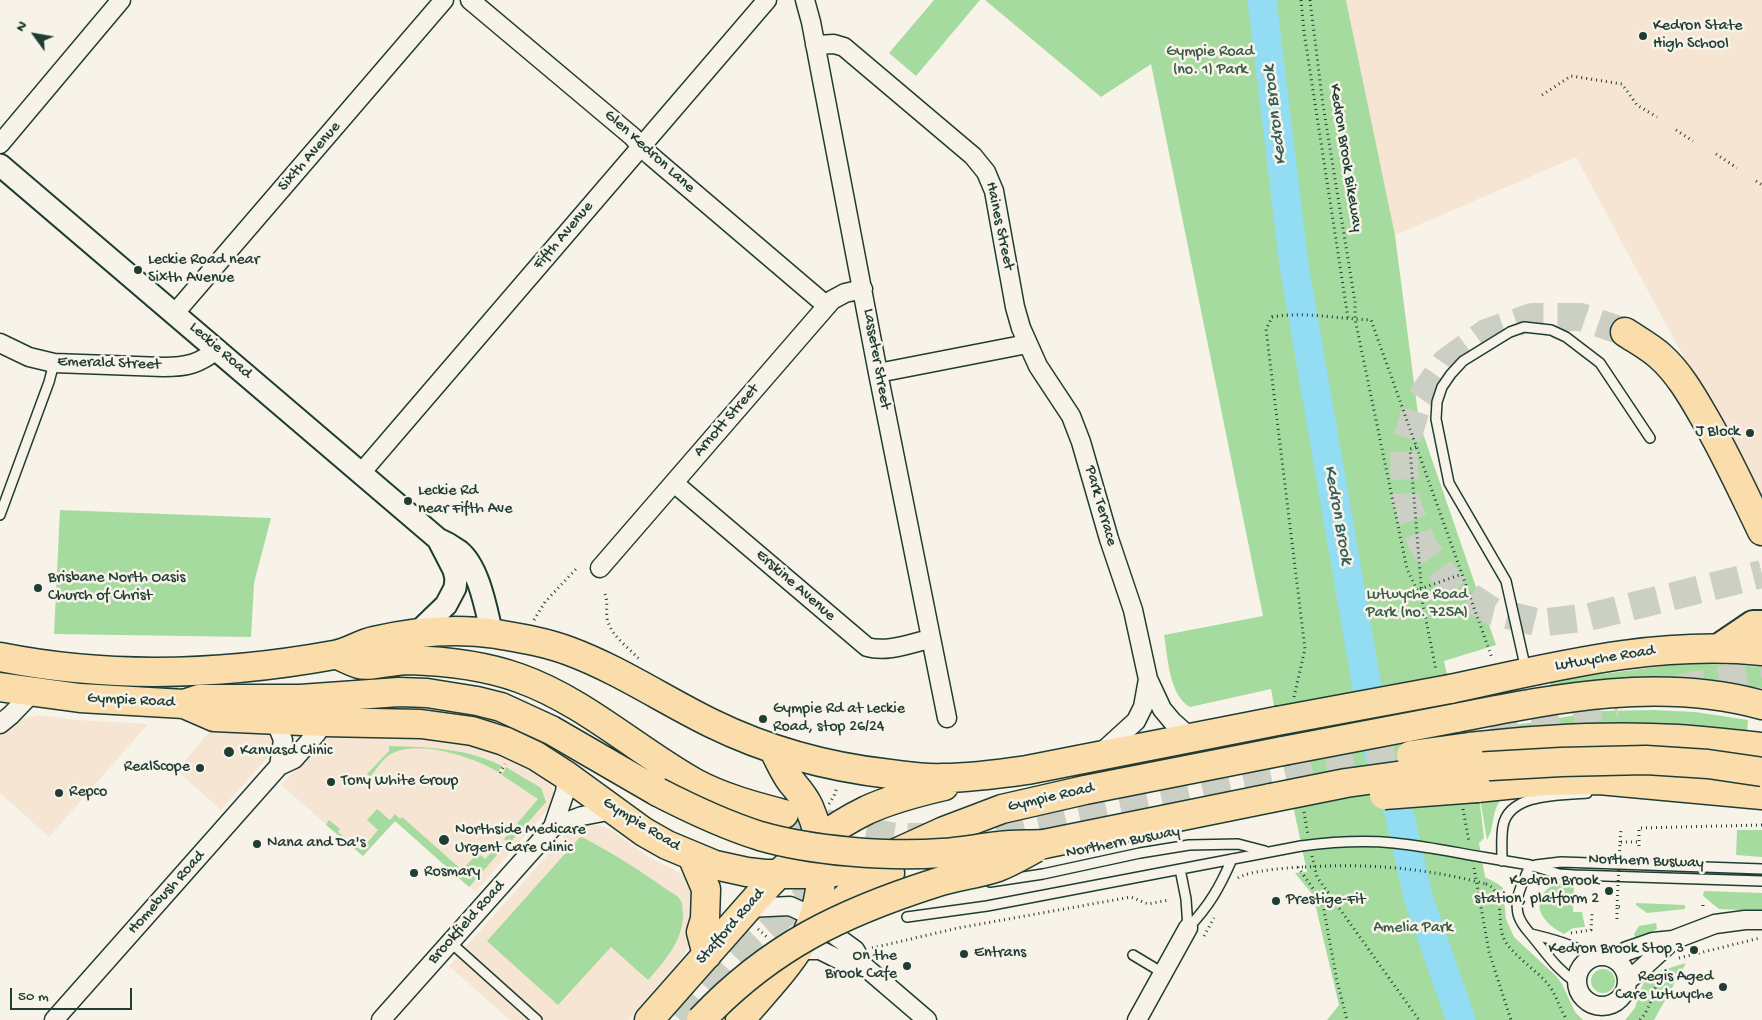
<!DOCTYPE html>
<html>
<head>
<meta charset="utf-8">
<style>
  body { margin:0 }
  #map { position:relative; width:1762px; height:1020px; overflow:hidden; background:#f7f3e8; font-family:"Gochi Hand",sans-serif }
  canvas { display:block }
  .north { position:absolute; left:10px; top:10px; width:50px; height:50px; -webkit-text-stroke:4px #f7f3e8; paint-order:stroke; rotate:302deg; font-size:14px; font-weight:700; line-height:20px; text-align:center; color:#1f3d34 }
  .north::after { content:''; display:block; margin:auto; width:18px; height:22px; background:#1f3d34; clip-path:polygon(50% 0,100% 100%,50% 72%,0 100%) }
  .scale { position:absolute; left:10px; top:988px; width:122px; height:22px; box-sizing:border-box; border:2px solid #1f3d34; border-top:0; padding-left:6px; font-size:15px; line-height:18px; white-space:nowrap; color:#1f3d34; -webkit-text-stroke:4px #f7f3e8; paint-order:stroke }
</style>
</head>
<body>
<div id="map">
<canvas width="1762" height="1020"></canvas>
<div class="north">N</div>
<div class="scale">50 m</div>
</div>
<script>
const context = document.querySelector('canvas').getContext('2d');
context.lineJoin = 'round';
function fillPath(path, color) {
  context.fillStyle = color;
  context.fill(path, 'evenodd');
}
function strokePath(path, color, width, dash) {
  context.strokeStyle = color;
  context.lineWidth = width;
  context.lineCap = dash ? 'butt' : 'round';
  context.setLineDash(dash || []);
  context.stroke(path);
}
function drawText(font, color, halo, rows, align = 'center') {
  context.font = font + ' "Gochi Hand",sans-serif';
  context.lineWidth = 5;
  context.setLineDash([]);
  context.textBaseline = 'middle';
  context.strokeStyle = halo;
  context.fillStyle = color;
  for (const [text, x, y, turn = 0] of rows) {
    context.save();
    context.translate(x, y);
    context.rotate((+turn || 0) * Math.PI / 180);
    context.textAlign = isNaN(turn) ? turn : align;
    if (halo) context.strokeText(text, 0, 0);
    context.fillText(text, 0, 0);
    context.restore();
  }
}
const built = new Path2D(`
  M1346 0H1762V503L1576 157 1395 235Z
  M39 715 77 720 148 724 49 837 0 793V733L19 719Z
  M214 726 267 729 275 737 273 751 221 810 177 771Z
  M327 734H430L488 749 521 764 549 782 555 794 553 804 475 892 395 821 363 856 281 785Z
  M584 824 601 826 612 830 647 856 688 877 695 884 691 941 681 959 628 1020H510L449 966 565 835 571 829Z`);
const green = new Path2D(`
  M934 0H980L916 76 889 53Z
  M985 0H1346L1395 235 1419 422 1496 645 1444 661 1460 734 1602 711 1654 710 1695 712 1748 720 1747 731H1744L1739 738 1479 796 1484 838 1479 843 1485 877 1498 884 1503 888 1506 919 1514 937 1556 976 1562 984 1575 1012 1583 1020H1327L1339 1005 1313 895 1295 873 1307 872 1286 772 1271 689 1190 707C1169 695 1168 658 1164 635L1263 616 1151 64 1101 97Z
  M60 510 271 518 254 583 251 637 54 634Z
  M1678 664H1711L1762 667V688C1734 686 1706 680 1678 678 1635 674 1593 681 1551 687L1550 681Z
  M389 746C429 747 466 748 502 766L498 772C474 757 414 737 388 756 381 761 376 770 370 777L367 774 389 751Z
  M506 767 541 788 546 802 509 844 504 839 538 799 502 775Z
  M1480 798H1502C1490 813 1496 825 1487 840Z
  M377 809 390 820 395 814 400 819 402 817 462 870 478 853 485 859 493 851 498 854 469 887 395 821 363 856 326 825 329 820 340 829 338 832 361 850 378 830 367 820Z
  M1737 830H1762V857L1736 855Z
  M580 837 584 838C612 853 640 870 666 889 671 892 679 896 681 901 683 904 682 909 683 913 684 939 665 961 648 980L611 947 558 1005 487 941Z
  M1562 882H1574L1573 912H1582L1585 927 1573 928 1564 934C1555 929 1547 924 1542 915 1534 900 1546 885 1562 882Z
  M1704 891 1762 893V911L1719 909 1703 896Z
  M1636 903 1685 905V909L1647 913 1636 905Z
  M1656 923 1657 929 1636 939 1634 934 1639 926Z
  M1686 963 1654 1020H1625L1635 1008 1640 990 1649 974Z
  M1591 981a12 12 0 1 1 24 0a12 12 0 1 1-24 0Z`);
const river = new Path2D(`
  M1262 0 1294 265 1378 751 1399 813 1419 900 1461 1020`);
const motorwayTunnel = new Path2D(`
  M1625 332 1581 317H1532L1486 333 1446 362 1418 402 1404 449 1405 498 1422 544 1451 584 1492 611 1540 623 1589 617 1762 574
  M1678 689 1762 672
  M784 814 857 830 897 837H934
  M956 842 1286 770 1460 736 1616 703
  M680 1020C726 970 772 911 835 882`);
const path = new Path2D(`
  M1301 0 1304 32 1348 318
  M1310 0 1323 105 1355 302V319L1407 569 1422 600 1436 670
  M1542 95 1571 76 1622 84 1637 105 1657 117
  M1676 130 1693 141
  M1716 154 1737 168
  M1756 181 1762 185
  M1416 447 1410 449 1422 596
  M1420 589 1462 574
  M605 594C608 602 606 610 607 618 610 635 628 647 639 659
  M534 620 545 602 576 569
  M1294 697 1305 649 1266 329 1272 317C1305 311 1338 319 1371 320L1492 658
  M500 773 505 764
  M829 804 834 796 837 787
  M1463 809 1469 842
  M1304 812 1308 835
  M1620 842 1621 829
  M1639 846V828L1762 825
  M1312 856 1317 877 1419 1020
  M1298 867 1321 900 1323 905 1337 981 1347 1020
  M1474 868 1489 952 1511 1020
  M1238 878C1247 871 1292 867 1305 867
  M1486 884C1506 891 1496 923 1504 939 1512 955 1535 969 1547 983 1556 993 1559 1008 1567 1020
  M1703 905V908
  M1617 919V906L1620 907
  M758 929 767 937
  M1571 933 1591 930 1592 914
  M1204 936 1214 918
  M872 948 958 928 1131 897 1148 904 1169 900
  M1679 958 1760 938
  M1640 1020C1651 1008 1654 990 1659 975`);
const service = new Path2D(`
  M0 515 49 382 54 363
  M1526 670 1506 581 1449 483 1436 419 1437 402 1442 387 1451 374 1463 361 1510 332 1524 327 1551 330 1566 337 1600 363 1650 438
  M1482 857 1530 865 1559 874 1574 875 1762 881
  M1502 861C1502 849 1501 837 1503 826 1509 793 1561 795 1587 793
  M1530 865C1526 877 1518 889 1517 902 1517 907 1517 912 1519 917 1522 925 1527 930 1532 936 1547 954 1557 970 1577 983
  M1536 865 1561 862 1762 869
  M1180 869 1186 899 1188 928
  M990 882 1043 874 1140 853 1189 845 1238 844 1265 851
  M907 917 987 906 1301 846
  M1188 928C1209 906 1220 887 1232 859
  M1531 934C1552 939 1575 945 1592 957
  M450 942 537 1020
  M1133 955 1163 973`);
const minor = new Path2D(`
  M470 0 633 137 640 146 651 156 827 306
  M805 0 811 22 878 373 947 718
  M815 45 834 44 844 47 973 156 986 172 994 191 1015 307 1021 328 1038 366 1071 416 1081 442 1109 539 1133 610 1148 679 1162 709 1172 721 1191 738
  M0 144 121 0
  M175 313 444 0
  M0 343 29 357 54 363 163 367C187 367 199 364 218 349
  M878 373 1027 344
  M361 473 767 0
  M674 483 867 647C887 653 911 643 930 639
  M600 568 832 300 845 293 863 289
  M275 720 283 740 279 766
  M0 724 11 715 33 692
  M1101 753 1136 721 1143 707 1148 679
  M553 827 582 816 613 810
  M747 908 790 906 803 912 855 950 864 966 927 1020
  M797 950H820L846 963 864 966
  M1577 981a25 25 0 1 1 50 0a25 25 0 1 1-50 0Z
  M1613 958 1627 951 1653 942 1673 940 1715 924 1745 920H1762
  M1627 981 1638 972 1673 940
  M54 1020 279 766 294 759 316 734 324 722
  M381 1020 553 827 565 792 567 776
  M1137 1020 1188 928`);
const tertiary = new Path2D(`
  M0 165 438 539C445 542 452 546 459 551 479 567 486 609 492 634
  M416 634 446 605 455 588 456 579 454 570 438 539`);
const primary = new Path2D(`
  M1719 647 1753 624H1762`);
const trunk = new Path2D(`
  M0 657C110 679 224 675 334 655 348 653 360 644 374 641 413 632 456 628 496 634 520 638 545 642 569 651 618 669 664 700 711 723 768 751 827 767 890 774 907 776 925 779 943 778 971 778 999 774 1027 770L1277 721
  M0 687 80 698 184 704 214 717 324 722 421 724 472 731 504 741 536 756 567 776 644 832 667 845 715 865 747 872 765 874H822L856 869 878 861 944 831 1002 809 1085 790 1283 751
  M1450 689C1553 667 1656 640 1762 651
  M1456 718C1557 698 1660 677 1762 705
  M692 856 706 889 705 919 701 932 707 955
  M838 905 857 888 890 873
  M649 1020 768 885C796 855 830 828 867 810 891 799 918 792 944 786
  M740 1020C761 995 785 971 802 943 825 902 828 850 809 807 805 798 800 792 794 785 785 775 780 761 773 749`);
const motorway = new Path2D(`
  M1625 332C1637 340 1650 347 1660 356 1678 372 1691 394 1703 415 1725 452 1743 492 1762 531
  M338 655C344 658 352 662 359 664 369 667 395 660 408 660 446 661 483 665 519 678 584 701 636 750 695 783 723 798 754 806 784 814
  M184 704 199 699H300L399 692 427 693 477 701 501 707 551 730 658 792
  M1469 747C1538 739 1609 735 1678 739 1706 741 1734 744 1762 747
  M1477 788 1545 781 1599 780 1762 795
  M1044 844 1271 798`);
const pathBridge = new Path2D(`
  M1305 867C1367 863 1426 868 1486 884
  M1617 906 1620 842H1637`);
const serviceBridge = new Path2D(`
  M1301 846C1332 842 1363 840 1394 843 1424 846 1453 852 1482 857`);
const trunkBridge = new Path2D(`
  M1277 721 1450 689
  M1283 751 1456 718`);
const motorwayBridge = new Path2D(`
  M1411 755 1469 747
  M658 792C691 809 725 825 760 836 812 851 887 857 942 853 961 852 980 848 999 846 1014 844 1029 845 1044 844
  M1384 795 1477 788
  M1271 798 1346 783 1411 774 1473 767 1561 762 1646 760 1708 764 1762 772
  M701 1020C770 947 841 913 935 883 956 876 978 874 998 867 1011 862 1024 854 1036 848`);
const markers = [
  [1643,36,5,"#1f3d34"],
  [138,270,5,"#1f3d34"],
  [1750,433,5,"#1f3d34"],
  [408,501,5,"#1f3d34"],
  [38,588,5,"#1f3d34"],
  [763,719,5,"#1f3d34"],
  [229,752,6,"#1f3d34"],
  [200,768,5,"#1f3d34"],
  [331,782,5,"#1f3d34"],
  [59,793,5,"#1f3d34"],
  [444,840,6,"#1f3d34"],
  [257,844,5,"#1f3d34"],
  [414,873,5,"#1f3d34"],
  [1609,891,5,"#1f3d34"],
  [1276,901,5,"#1f3d34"],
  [1694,950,5,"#1f3d34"],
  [964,954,5,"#1f3d34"],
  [907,966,5,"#1f3d34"],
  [1723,987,5,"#1f3d34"]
];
const poiNames = [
  ["Kedron State",1653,27],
  ["High School",1653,45],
  ["Leckie Road near",148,261],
  ["Sixth Avenue",148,279],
  ["J Block",1740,433,"right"],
  ["Leckie Rd",418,492],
  ["near Fifth Ave",418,510],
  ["Brisbane North Oasis",48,579],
  ["Church of Christ",48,597],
  ["Gympie Rd at Leckie",773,710],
  ["Road, stop 26/24",773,728],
  ["Kanvasd Clinic",240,752],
  ["RealScope",190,768,"right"],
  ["Tony White Group",341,782],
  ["Repco",69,793],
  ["Northside Medicare",455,831],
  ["Urgent Care Clinic",455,849],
  ["Nana and Da's",267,844],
  ["Rosmary",424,873],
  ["Kedron Brook",1599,882,"right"],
  ["station, platform 2",1599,900,"right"],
  ["Prestige-Fit",1286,901],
  ["Kedron Brook Stop 3",1684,950,"right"],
  ["Entrans",974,954],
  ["On the",897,957,"right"],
  ["Brook Cafe",897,975,"right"],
  ["Regis Aged",1713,978,"right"],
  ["Care Lutwyche",1713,996,"right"]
];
const parkNames = [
  ["Gympie Road",1210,53],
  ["(no. 1) Park",1210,71],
  ["Lutwyche Road",1417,596],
  ["Park (no. 725A)",1417,614],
  ["Amelia Park",1413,929]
];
const streetNames = [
  ["Glen Kedron Lane",649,152,42],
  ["Sixth Avenue",310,157,-49],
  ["Kedron Brook Bikeway",1345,158,81],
  ["Haines Street",999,226,78],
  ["Fifth Avenue",564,236,-50],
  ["Leckie Road",220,351,41],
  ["Lasseter Street",876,359,80],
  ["Emerald Street",109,364,2],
  ["Arnott Street",727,421,-49],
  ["Park Terrace",1100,506,74],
  ["Erskine Avenue",795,586,41],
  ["Lutwyche Road",1605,659,-9],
  ["Gympie Road",131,701,3],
  ["Gympie Road",1051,798,-13],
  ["Gympie Road",641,825,32],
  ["Northern Busway",1123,843,-11],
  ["Northern Busway",1646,862,2],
  ["Homebush Road",167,893,-48],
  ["Brookfield Road",467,923,-48],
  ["Stafford Road",731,927,-49]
];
const waterNames = [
  ["Kedron Brook",1276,115,-97],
  ["Kedron Brook",1337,515,80]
];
fillPath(built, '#f6e5d3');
fillPath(green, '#a5db9e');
strokePath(river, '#92ddf3', 29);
strokePath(motorwayTunnel, '#cccfc4', 28, [28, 14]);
strokePath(service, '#1f3d34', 12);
strokePath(minor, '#1f3d34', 21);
strokePath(tertiary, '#1f3d34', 25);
strokePath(primary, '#1f3d34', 30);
strokePath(trunk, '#1f3d34', 31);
strokePath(motorway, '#1f3d34', 31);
strokePath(path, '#1f3d34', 3, [1, 4]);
strokePath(service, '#f7f3e8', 9);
strokePath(minor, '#f7f3e8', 18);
strokePath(tertiary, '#f7f3e8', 21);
strokePath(primary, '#fbddab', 26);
strokePath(trunk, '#fbddab', 28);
strokePath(motorway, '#fbddab', 28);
strokePath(serviceBridge, '#1f3d34', 12, []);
strokePath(trunkBridge, '#1f3d34', 31, []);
strokePath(motorwayBridge, '#1f3d34', 31, []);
strokePath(pathBridge, '#1f3d34', 3, [1, 4]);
strokePath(serviceBridge, '#f7f3e8', 9);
strokePath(trunkBridge, '#fbddab', 28);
strokePath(motorwayBridge, '#fbddab', 28);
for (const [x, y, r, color] of markers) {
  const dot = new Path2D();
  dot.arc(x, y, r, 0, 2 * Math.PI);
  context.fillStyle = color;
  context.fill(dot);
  strokePath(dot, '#f7f3e8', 2);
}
drawText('16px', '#1f3d34', '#f7f3e8', poiNames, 'left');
drawText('16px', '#3a5d49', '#f7f3e8', parkNames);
drawText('16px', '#1f3d34', '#f7f3e8', streetNames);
drawText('italic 18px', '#365d5a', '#f7f3e8', waterNames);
</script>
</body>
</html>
